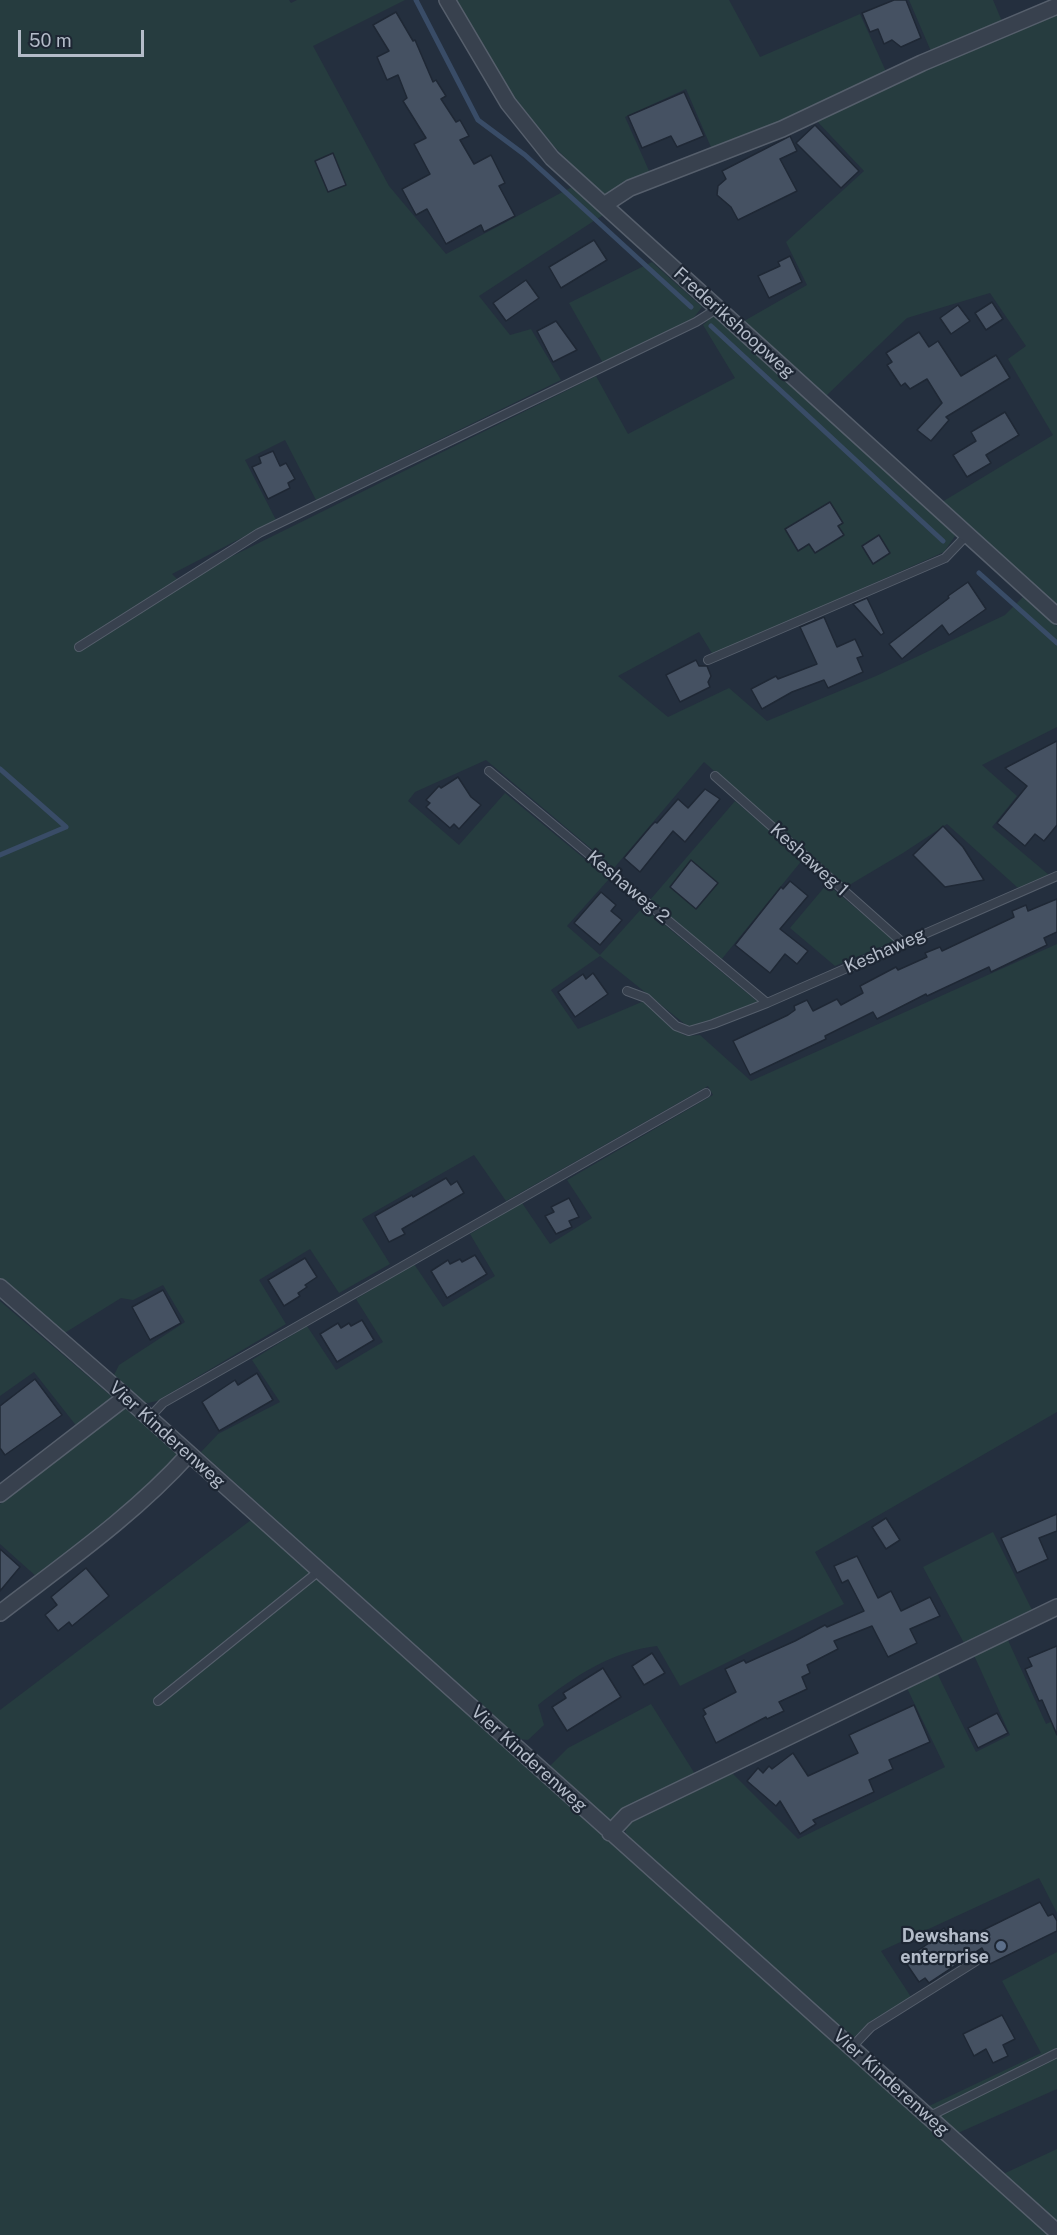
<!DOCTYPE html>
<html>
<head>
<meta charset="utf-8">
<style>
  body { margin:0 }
  #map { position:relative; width:1057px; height:2235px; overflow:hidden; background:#242f3e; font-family:"Public Sans",sans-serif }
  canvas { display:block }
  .scale { position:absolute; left:18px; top:30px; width:126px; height:27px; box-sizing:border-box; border:3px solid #b4bcc9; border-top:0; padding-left:8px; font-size:18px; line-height:21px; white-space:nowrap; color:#b4bcc9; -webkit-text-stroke:4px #1d2633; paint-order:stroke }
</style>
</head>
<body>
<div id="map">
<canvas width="1057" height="2235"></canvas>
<div class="scale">50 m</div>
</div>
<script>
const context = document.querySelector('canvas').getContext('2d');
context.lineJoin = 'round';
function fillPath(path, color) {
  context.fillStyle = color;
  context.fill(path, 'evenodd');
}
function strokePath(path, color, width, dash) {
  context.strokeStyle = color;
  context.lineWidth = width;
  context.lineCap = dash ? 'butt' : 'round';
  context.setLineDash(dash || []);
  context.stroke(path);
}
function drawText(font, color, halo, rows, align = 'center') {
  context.font = font + ' "Public Sans",sans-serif';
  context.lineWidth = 4.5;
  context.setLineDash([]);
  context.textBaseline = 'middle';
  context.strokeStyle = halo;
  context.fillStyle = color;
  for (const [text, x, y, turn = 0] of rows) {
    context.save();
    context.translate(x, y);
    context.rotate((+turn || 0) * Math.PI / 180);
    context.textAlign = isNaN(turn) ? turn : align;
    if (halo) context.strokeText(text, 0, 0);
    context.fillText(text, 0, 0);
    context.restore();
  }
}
const green = new Path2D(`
  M0 0H289L291 3 297 0H405L313 46 389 186 446 254 572 187 603 215 479 296 510 335 531 329 561 380 316 500 285 440 245 460 276 520 172 574 180 582 596 376 628 434 735 378 703 325 714 315 953 529 955 536 944 552 713 655 699 632 618 676 668 717 729 688 767 721 876 676 1005 615 1024 596 1057 626V727L982 765 1017 796 992 827 1049 875 1018 888 947 824 903 853 846 887 704 762 614 868 486 760 415 792 408 801 459 845 505 793 609 879 567 926 600 955 643 907 758 1002 693 1027 686 1025 600 956 551 990 578 1029 644 1001 671 1028 686 1036 700 1035 751 1081 1057 944V1412L815 1552 844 1604 680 1686 657 1646C612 1651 573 1677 538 1705L544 1725 528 1740 519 1739 201 1452 218 1434 280 1402 252 1360 307 1326 336 1370 383 1342 356 1299 414 1264 443 1307 495 1276 470 1234 522 1203 550 1244 592 1218 567 1180 713 1095 708 1086 506 1201 474 1155 362 1219 390 1264 339 1293 310 1249 259 1280 286 1324 157 1401 148 1403 141 1401 114 1375 119 1365 185 1322 163 1285 133 1300 121 1298 63 1334 0 1279Z
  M454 0H729L760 57 860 14 888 76 713 152 686 89 625 117 650 173 606 199 537 129 514 100Z
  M909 0H993L1004 26 933 56Z
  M1057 10V605L942 502 1053 435 1008 359 1026 346 990 293 907 318 826 396 744 321 807 285 786 242 864 171 815 119Z
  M652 262 702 307 692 320 603 363 569 303Z
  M735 801 803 859 721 960 650 900Z
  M827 884 895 941 835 966 790 928Z
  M0 1301 111 1396 110 1405 78 1428 34 1372 0 1396Z
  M118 1408H123L130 1411 180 1455 165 1475 38 1578 0 1544V1504Z
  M251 1520 1049 2235H0V1710Z
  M993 1532 1032 1610 964 1643 923 1567Z
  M1007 1638 1046 1724 1057 1719V1913L1039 1878 881 1951 911 1997 871 2021 852 2039 626 1834 625 1828 627 1823 729 1770 798 1839 945 1767 906 1686 936 1671 976 1752 1010 1735 973 1653Z
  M651 1704 695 1774 612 1822 550 1766 568 1748Z
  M1057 1952V2089L958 2133 929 2106 1041 2053 1002 1981Z
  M1057 2149V2225L1001 2175Z`);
const stream = new Path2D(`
  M416 0 478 120 525 155 691 307
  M711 326 943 541
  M979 573 1057 643
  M0 769 66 827 0 855`);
const building = new Path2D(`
  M894 0H906L921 38 901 47 892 40 884 44 878 29 870 32 862 13Z
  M396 12 413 41 415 40 433 82 436 80 446 96 441 99 456 122 460 120 469 136 460 140 474 164 491 155 505 183 499 186 515 216 484 232 481 225 446 244 427 209 416 215 402 189 430 174 414 144 426 138 403 101 407 98 398 75 387 80 377 57 389 51 373 25Z
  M684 92 704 136 677 147 671 136 642 148 628 116Z
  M815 125 859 171 841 188 796 143Z
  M790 136 797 151 780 159 797 191 738 220 731 207 717 195 718 186 726 179 722 171Z
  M333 153 346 185 328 192 315 161Z
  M594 240 607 260 561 288 549 267Z
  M790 256 802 282 769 298 758 276 780 266 778 262Z
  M526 280 539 298 506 321 493 303Z
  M992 302 1003 319 986 330 975 313Z
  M958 305 970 321 951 334 940 318Z
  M556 321 577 350 553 362 537 331Z
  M919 332 929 347 938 341 961 376 996 355 1010 378 946 417 949 420 931 441 917 430 942 403 927 379 910 389 905 383 901 386 887 365 892 362 886 353Z
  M1005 412 1019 435 986 455 991 463 967 477 953 455 976 441 971 432Z
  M273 451 280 466 286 463 295 479 288 483 290 488 268 499 252 467 261 463 259 457Z
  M830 502 843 523 838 526 844 535 815 553 809 544 798 551 785 529Z
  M879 535 890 553 873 564 862 546Z
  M968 582 986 609 949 635 942 625 902 659 889 644 949 598 948 596Z
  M867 598 884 633 881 635 853 604Z
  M824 617 837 647 855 639 863 656 857 658 863 672 828 688 824 680 792 692 762 709 751 689 776 676 778 679 817 664 800 627Z
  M696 660 699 666H707L711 676 708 682 710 687 680 702 666 675Z
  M1057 741V825L1044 841 1035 834 1025 846 997 823 1027 786 1005 768Z
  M458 777 471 797 481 805 459 829 454 824 450 828 426 807 430 803 426 800 439 786 441 788Z
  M705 789 720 799 685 842 673 831 640 872 624 858 651 826 655 822 657 823 678 799 688 808Z
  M943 826 963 847 984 880 945 887 913 855Z
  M691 860 718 883 696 909 670 887Z
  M790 881 808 896 780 929 808 951 797 964 785 954 770 973 735 945 781 887 783 889Z
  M601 892 616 905 611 911 622 920 600 945 574 923Z
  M1057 899V932L1044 938 1047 945 991 972 989 967 927 996 926 994 877 1019 873 1012 825 1036 826 1039 750 1075 733 1041 788 1015 795 1010 794 1006 807 1000 813 1011 837 999 841 1005 863 993 860 986 896 967 898 970 927 957 925 953 940 947 942 951 1014 917 1012 911 1026 905 1028 911Z
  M593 973 608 994 575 1017 558 992 583 974 586 979Z
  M446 1178 451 1185 457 1181 464 1193 402 1229 405 1234 389 1242 375 1216 412 1195 413 1197Z
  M569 1198 579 1217 569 1221 572 1227 556 1234 545 1216 554 1212 551 1207Z
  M475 1255 487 1274 447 1298 431 1271 448 1260 450 1264 460 1259 462 1262Z
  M305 1258 317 1277 305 1285 307 1287 298 1293 300 1296 284 1306 268 1280Z
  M163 1290 181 1323 150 1340 132 1307Z
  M362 1320 374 1340 337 1362 320 1334 338 1323 341 1328 349 1323 351 1326Z
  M257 1373 273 1400 219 1431 202 1402 235 1380 238 1385Z
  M35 1379 62 1415 5 1455 0 1448V1406Z
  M1057 1514V1531L1039 1538 1048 1559 1017 1573 1001 1538Z
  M886 1518 900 1540 886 1549 872 1527Z
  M0 1549 20 1567 0 1591Z
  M857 1556 878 1598 891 1591 901 1611 930 1597 940 1616 910 1629 917 1643 888 1657 872 1626 834 1641 838 1649 807 1665 810 1673 802 1677 807 1689 779 1702 784 1711 767 1719 766 1717 716 1743 703 1716 706 1714 703 1709 736 1692 725 1669 744 1660 746 1663 795 1641 825 1625 827 1627 864 1611 848 1580 842 1583 834 1566Z
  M86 1568 109 1596 72 1626 69 1622 58 1631 45 1615 57 1605 51 1597Z
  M1057 1646V1735L1042 1700 1039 1701 1025 1669 1032 1666 1028 1658Z
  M652 1653 665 1673 644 1685 632 1666Z
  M603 1668 621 1697 567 1731 552 1707 566 1698 563 1693Z
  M914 1705 930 1742 889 1760 893 1769 869 1780 874 1792 813 1820 816 1824 800 1834 780 1801 776 1806 747 1781 758 1768 763 1773 769 1766 772 1769 793 1753 808 1776 858 1753 849 1735Z
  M997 1713 1008 1733 978 1748 968 1728Z
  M1040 1902 1048 1916 1053 1914 1057 1921V1931L990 1964 982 1948 929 1983 925 1978 919 1982 904 1960 932 1941 930 1938 944 1928 955 1944Z
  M1002 2015 1015 2039 1003 2045 1008 2056 993 2063 986 2049 974 2056 963 2034Z`);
const service = new Path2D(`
  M79 647 259 533 696 322 718 308
  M708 660 945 558 968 534
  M489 771 767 1003
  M715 776 903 943
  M627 991 646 998 676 1026 689 1031 713 1024 767 1003 1057 876
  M149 1418 163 1403 706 1093
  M158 1701 319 1571
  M851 2048 871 2027 976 1961
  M928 2117 1057 2053`);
const minor = new Path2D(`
  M447 0 508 103 552 158 1057 616
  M604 205 630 188 782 129 922 63 1057 6
  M0 1287 126 1397 1057 2232
  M0 1494 126 1397
  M0 1613C65 1563 134 1515 189 1454
  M610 1833 627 1815 1057 1607`);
const markers = [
  [1001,1946,6,"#5c6f8a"]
];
const streetNames = [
  ["Frederikshoopweg",734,323,42],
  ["Keshaweg 1",809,860,42],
  ["Keshaweg 2",628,887,40],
  ["Keshaweg",885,951,-24],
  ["Vier Kinderenweg",167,1435,42],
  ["Vier Kinderenweg",529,1759,42],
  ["Vier Kinderenweg",891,2083,42]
];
const poiNames = [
  ["Dewshans",989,1936],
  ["enterprise",989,1957]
];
fillPath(green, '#263c3f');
strokePath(stream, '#394c67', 5);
fillPath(building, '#455162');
strokePath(building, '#1f2835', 1.5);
strokePath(service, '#565f6c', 10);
strokePath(minor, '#565f6c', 18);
strokePath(service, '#38414e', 8);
strokePath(minor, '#38414e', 15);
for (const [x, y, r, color] of markers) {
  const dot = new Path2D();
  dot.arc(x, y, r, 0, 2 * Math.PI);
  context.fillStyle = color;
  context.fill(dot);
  strokePath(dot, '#1d2633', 2);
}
drawText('18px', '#b4bcc9', '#1d2633', streetNames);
drawText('bold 18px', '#b4bcc9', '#1d2633', poiNames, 'right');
</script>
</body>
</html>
